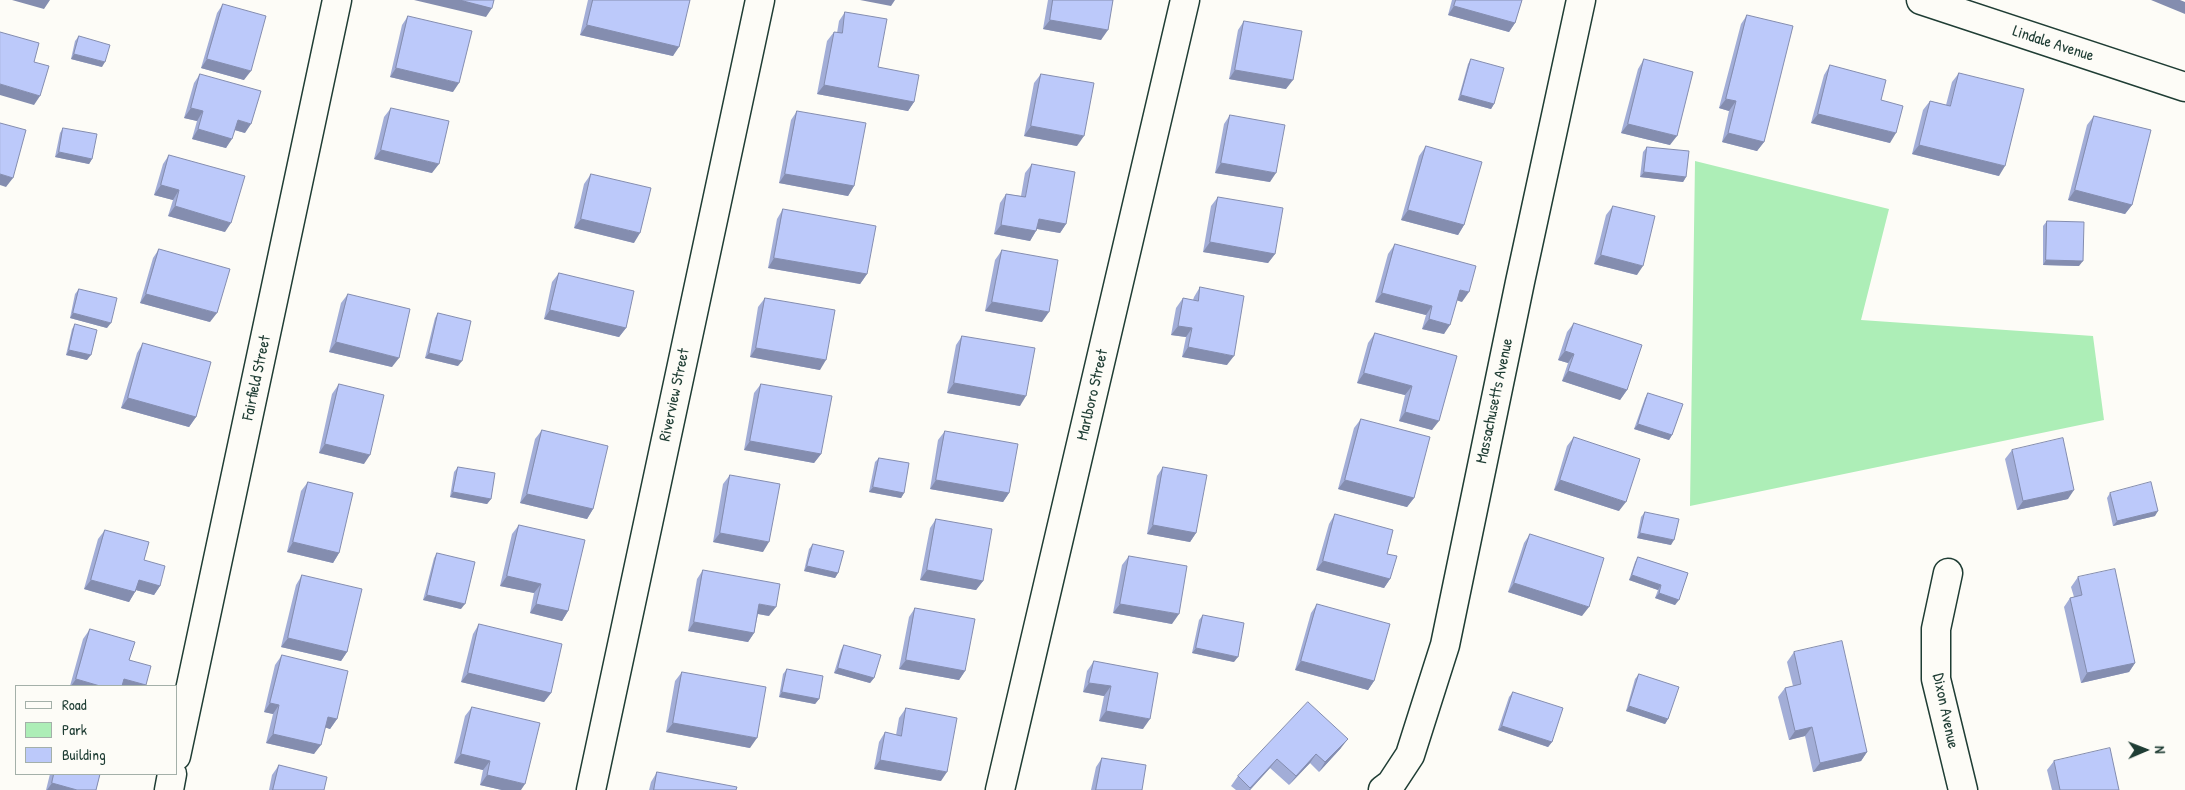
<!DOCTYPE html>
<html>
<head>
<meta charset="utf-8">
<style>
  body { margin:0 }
  #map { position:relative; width:2185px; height:790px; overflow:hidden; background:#fdfcf7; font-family:"Patrick Hand",sans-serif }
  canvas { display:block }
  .legend { position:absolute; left:15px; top:685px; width:162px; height:90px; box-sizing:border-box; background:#fdfcf7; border:1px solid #a4b0a9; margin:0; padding:6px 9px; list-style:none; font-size:15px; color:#1f3d34 }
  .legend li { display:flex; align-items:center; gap:10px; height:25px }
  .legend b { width:25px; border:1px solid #a4b0a9 }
  .north { position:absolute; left:2120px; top:725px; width:50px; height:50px; -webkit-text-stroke:4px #fdfcf7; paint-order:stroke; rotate:89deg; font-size:14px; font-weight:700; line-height:20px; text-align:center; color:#1f3d34 }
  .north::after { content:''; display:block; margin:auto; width:18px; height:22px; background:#1f3d34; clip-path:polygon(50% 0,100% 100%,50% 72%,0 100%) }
</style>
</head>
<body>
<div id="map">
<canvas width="2185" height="790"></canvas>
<ul class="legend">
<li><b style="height:6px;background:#fdfcf7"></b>Road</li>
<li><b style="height:14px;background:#adeeb7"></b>Park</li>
<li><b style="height:14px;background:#bcc9fa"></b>Building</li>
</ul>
<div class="north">N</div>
</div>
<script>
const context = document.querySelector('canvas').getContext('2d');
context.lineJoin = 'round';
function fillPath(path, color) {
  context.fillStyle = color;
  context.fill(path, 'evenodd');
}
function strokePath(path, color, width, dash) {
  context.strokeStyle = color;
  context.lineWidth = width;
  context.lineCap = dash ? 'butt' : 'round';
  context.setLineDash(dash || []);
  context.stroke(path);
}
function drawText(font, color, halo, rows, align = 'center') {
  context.font = font + ' "Patrick Hand",sans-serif';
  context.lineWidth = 4.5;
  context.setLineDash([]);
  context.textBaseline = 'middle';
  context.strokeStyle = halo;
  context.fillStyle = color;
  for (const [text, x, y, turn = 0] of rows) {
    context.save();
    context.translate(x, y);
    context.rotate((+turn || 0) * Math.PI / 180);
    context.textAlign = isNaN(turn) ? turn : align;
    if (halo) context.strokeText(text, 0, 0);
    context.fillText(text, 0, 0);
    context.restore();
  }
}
const green = new Path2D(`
  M1695 161 1889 209 1861 320 2093 336 2104 420 1690 506Z`);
const minor = new Path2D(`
  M1921 0 2185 87
  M1948 573 1936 629V679L1963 790
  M176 756 337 0
  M169 790 172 774
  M591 790 760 0
  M1000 790 1185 0
  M1383 790 1391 784 1410 755 1445 645 1520 282 1581 0`);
const wall = new Path2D(`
  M588 0H690L673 56 580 35Z
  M1048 0H1113L1101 40 1043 29Z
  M1452 0H1522L1515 23 1509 32 1448 15Z
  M223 4 244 80 201 68 217 13Z
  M845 12 878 67 914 102 908 111 817 94 827 41 834 32 837 33 839 21Z
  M1747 15 1764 142 1757 151 1722 142 1729 111 1719 108 1741 24Z
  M408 16 453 92 390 77 402 25Z
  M1244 21 1286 89 1229 79 1238 30Z
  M79 36 102 67 71 59 75 41Z
  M1471 59 1494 104 1491 109 1458 100 1468 64Z
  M1644 59 1670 145 1621 133 1638 69Z
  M1830 65 1881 100 1890 143 1811 123 1824 75Z
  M1959 73 1999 176 1912 154 1923 110 1930 101 1946 105 1952 82Z
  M200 74 245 133 235 130 226 148 192 139 197 121 184 118 194 83Z
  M1041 74 1077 146 1024 136 1034 83Z
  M391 108 432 173 374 159 384 117Z
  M797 111 854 186 848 196 779 183 791 120Z
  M1230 115 1270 182 1215 173 1224 124Z
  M2094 116 2132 205 2125 214 2068 200 2087 125Z
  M63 128 92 159 89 164 55 157 60 133Z
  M1426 146 1464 225 1458 235 1401 220 1419 156Z
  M1647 147 1686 177 1683 182 1640 177 1643 152Z
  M169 155 225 232 168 216 173 200 154 195 163 164Z
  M1032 164 1066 224 1060 233 1037 229 1030 241 994 234 1000 203 1006 194 1021 196 1025 173Z
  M591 174 634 243 574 228 584 184Z
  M1218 197 1275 254 1268 263 1203 252 1211 206Z
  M1613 206 1637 275 1594 264 1606 215Z
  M783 209 867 274 860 284 768 268 777 219Z
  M2047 221 2079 266 2043 265V226Z
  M1395 244 1462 302 1457 300 1444 334 1422 329 1426 315 1375 302 1388 254Z
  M159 249 210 322 140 303 153 258Z
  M1002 250 1042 322 985 311 995 260Z
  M559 273 626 328 619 337 544 319 552 282Z
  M1200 287 1227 365 1182 357 1186 337 1171 335 1176 308 1183 298 1193 300 1194 297Z
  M79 289 107 328 70 318 75 294Z
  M348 294 392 367 329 352 341 303Z
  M765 298 820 370 750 357 758 307Z
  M438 313 458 366 425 358 435 318Z
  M1574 323 1627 390 1620 400 1562 381 1568 363 1558 360 1567 332Z
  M75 324 87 360 66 355 72 329Z
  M1375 333 1457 356 1432 430 1399 421 1405 395 1357 383 1368 343Z
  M962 336 1020 406 947 393 956 345Z
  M143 343 196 417 189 427 121 408 137 353Z
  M339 384 364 464 319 453 332 394Z
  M761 384 821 454 814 463 744 450 754 393Z
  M1648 393 1672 435 1669 440 1634 429 1645 398Z
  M1361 419 1414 498 1407 507 1338 489 1354 428Z
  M542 430 593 509 587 519 520 503 535 439Z
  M945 431 1009 493 1003 502 930 489 938 440Z
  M1574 437 1619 511 1554 490 1567 446Z
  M2012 450 2068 499 2017 510 2005 459Z
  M879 458 904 493 901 498 869 492 875 462Z
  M458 467 491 499 487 504 450 497 454 472Z
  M1163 467 1196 533 1190 542 1147 534 1157 476Z
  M730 475 763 552 713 542 723 484Z
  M308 482 339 553 333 563 287 552 301 491Z
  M2110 493 2155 516 2113 526 2107 498Z
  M1645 512 1671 545 1637 538 1641 517Z
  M1335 514 1387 554 1390 579 1384 588 1316 570 1329 524Z
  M936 519 983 581 976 590 920 580 930 528Z
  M519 525 568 611 562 621 530 613 534 593 500 586 512 534Z
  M105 530 144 560 160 586 154 595 136 590 129 602 84 589 98 539Z
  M1530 534 1582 616 1508 592 1524 543Z
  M813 544 838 573 835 578 804 571 809 549Z
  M437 553 461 609 423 600 434 558Z
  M1129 556 1172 624 1113 613 1122 565Z
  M1638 557 1688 573 1675 605 1655 598 1658 590 1629 580 1635 562Z
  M703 570 769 616 758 614 754 633 748 642 688 631 697 579Z
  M302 575 347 652 341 661 281 647 296 585Z
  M2078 577 2135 663 2129 672 2081 683 2064 607 2070 598 2074 597 2071 587Z
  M1317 604 1374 681 1368 690 1295 670 1311 613Z
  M915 608 965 671 959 680 899 669 909 617Z
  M1203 615 1234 662 1192 653 1199 620Z
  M479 624 551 693 544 702 461 682 473 634Z
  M90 629 129 660 146 685 145 686H70L83 639Z
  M844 645 874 678 870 683 834 673 841 650Z
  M1794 652 1867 752 1861 761 1813 772 1805 736 1789 740 1778 697 1785 688 1793 686 1787 662Z
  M282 655 337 719 330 729 325 727 314 754 266 743 273 714 264 712 275 665Z
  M1094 661 1143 729 1099 721 1104 696 1083 692 1087 671Z
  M787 669 819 699 815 704 779 697 783 674Z
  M682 672 750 748 666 732 675 681Z
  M1639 674 1668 719 1665 724 1626 711 1635 679Z
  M1513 692 1552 742 1548 747 1498 730 1509 697Z
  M1308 702 1341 748 1319 772 1310 763 1289 785 1270 768 1250 790H1236L1231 786 1238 776Z
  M472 707 521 790H502L480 785 483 770 454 763 465 716Z
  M906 708 941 781 874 769 879 742 885 732 896 735 899 718Z
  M1102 758 1142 790H1091L1096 767Z
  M2054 761 2119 790H2052L2047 770Z
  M279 765 324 790H269L272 775Z
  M657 772 736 790H649L651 782Z
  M50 774H100L96 790H46Z`);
const shadedWall = new Path2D(`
  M12 0H50L44 9Z
  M414 0H460L492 8 486 17Z
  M860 0H895L891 6Z
  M2151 0H2180L2185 2V14Z
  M1454 6 1515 23 1509 32 1448 15Z
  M1050 20 1108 30 1101 40 1043 29Z
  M587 25 679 47 673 56 580 35Z
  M74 54 105 62 102 67 71 59Z
  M207 59 251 71 244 80 201 68Z
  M396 68 459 83 453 92 390 77Z
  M1235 70 1293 80 1286 89 1229 79Z
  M0 84 40 96 34 105 0 95Z
  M824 85 914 102 908 111 817 94Z
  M1461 95 1494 104 1491 109 1458 100Z
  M1726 99 1736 101 1729 111 1719 108Z
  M191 108 203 111 197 121 184 118Z
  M1818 114 1896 133 1890 143 1811 123Z
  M238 120 251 124 245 133 231 129Z
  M1628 124 1677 136 1670 145 1621 133Z
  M1031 126 1084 136 1077 146 1024 136Z
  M198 129 232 139 226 148 192 139Z
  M1728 133 1764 142 1757 151 1722 142Z
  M1919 145 2005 166 1999 176 1912 154Z
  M381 150 439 164 432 173 374 159Z
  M59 152 92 159 89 164 55 157Z
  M1221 163 1276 173 1270 182 1215 173Z
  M1644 172 1686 177 1683 182 1640 177Z
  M0 174 13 178 6 187 0 185Z
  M785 174 854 186 848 196 779 183Z
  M161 185 179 190 173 200 154 195Z
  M2075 190 2132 205 2125 214 2068 200Z
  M175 206 231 223 225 232 168 216Z
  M1408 210 1464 225 1458 235 1401 220Z
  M581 219 640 233 634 243 574 228Z
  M1039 219 1066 224 1060 233 1032 228Z
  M1001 225 1036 231 1030 241 994 234Z
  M1210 242 1275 254 1268 263 1203 252Z
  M1601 255 1643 266 1637 275 1594 264Z
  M774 258 867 274 860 284 768 268Z
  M2046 260 2083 261 2079 266 2043 265Z
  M1460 290 1469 292 1462 302 1453 299Z
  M1382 293 1432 306 1426 315 1375 302Z
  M146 294 217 313 210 322 140 303Z
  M992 302 1049 312 1042 322 985 311Z
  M550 310 626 328 619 337 544 319Z
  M73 313 111 323 107 328 70 318Z
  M1429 319 1450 325 1444 334 1422 329Z
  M1178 326 1192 328 1186 337 1171 335Z
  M336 342 399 358 392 367 329 352Z
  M1188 347 1234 356 1227 365 1182 357Z
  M756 348 826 360 820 370 750 357Z
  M69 350 91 355 87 360 66 355Z
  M1565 351 1574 354 1568 363 1558 360Z
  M429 353 462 361 458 366 425 358Z
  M1568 371 1627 390 1620 400 1562 381Z
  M1364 373 1412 386 1405 395 1357 383Z
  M954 383 1026 396 1020 406 947 393Z
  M128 398 196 417 189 427 121 408Z
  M1405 412 1439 421 1432 430 1399 421Z
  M1638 424 1672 435 1669 440 1634 429Z
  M750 441 821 454 814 463 744 450Z
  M325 444 370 455 364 464 319 453Z
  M936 480 1009 493 1003 502 930 489Z
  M1345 480 1414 498 1407 507 1338 489Z
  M1560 480 1626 502 1619 511 1554 490Z
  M873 487 904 493 901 498 869 492Z
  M2074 490 2068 499 2017 510 2023 501Z
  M453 492 491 499 487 504 450 497Z
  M527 494 593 509 587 519 520 503Z
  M2158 511 2155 516 2113 526 2117 521Z
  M1153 525 1196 533 1190 542 1147 534Z
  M720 533 769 542 763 552 713 542Z
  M1640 533 1674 540 1671 545 1637 538Z
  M293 542 339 553 333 563 287 552Z
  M1323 561 1390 579 1384 588 1316 570Z
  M807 566 838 573 835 578 804 571Z
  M927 570 983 581 976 590 920 580Z
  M1632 575 1661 585 1658 590 1629 580Z
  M507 576 541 584 534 593 500 586Z
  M91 580 135 592 129 602 84 589Z
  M139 580 160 586 154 595 132 589Z
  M1514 583 1589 607 1582 616 1508 592Z
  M1659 593 1679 600 1675 605 1655 598Z
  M427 595 465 604 461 609 423 600Z
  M536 604 568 611 562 621 530 613Z
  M759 604 776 607 769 616 753 613Z
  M1120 604 1179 614 1172 624 1113 613Z
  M694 622 754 633 748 642 688 631Z
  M288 638 347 652 341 661 281 647Z
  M1196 648 1238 657 1234 662 1192 653Z
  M906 660 965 671 959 680 899 669Z
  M1301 661 1374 681 1368 690 1295 670Z
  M2135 663 2129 672 2081 683 2087 673Z
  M838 668 874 678 870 683 834 673Z
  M468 673 551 693 544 702 461 682Z
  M76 679 100 686H71Z
  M124 679 146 685 145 686H119Z
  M1089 683 1111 686 1104 696 1083 692Z
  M782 692 819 699 815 704 779 697Z
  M270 703 279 705 273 714 264 712Z
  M1629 706 1668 719 1665 724 1626 711Z
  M1106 711 1150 719 1143 729 1099 721Z
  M328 717 337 719 330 729 321 726Z
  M673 723 757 738 750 748 666 732Z
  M1502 726 1552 742 1548 747 1498 730Z
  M1812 727 1805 736 1789 740 1795 731Z
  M273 734 321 745 314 754 266 743Z
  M1348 739 1341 748 1319 772 1325 762Z
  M1867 752 1861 761 1813 772 1820 763Z
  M461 754 490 761 483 770 454 763Z
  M1316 754 1310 763 1289 785 1296 776Z
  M1277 759 1270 768 1250 790H1249Z
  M880 760 947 772 941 781 874 769Z
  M487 775 525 784 521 790H502L480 785Z
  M52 783 77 790H47Z`);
const building = new Path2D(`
  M460 0H494L492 8Z
  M593 0H690L679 47 587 25Z
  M1053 0H1113L1108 30 1050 20Z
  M1456 0H1522L1515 23 1454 6Z
  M223 4 266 16 251 71 207 59Z
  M845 12 887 19 878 67 919 75 914 102 824 85 834 32 842 33Z
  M1747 15 1793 26 1764 142 1728 133 1736 101 1726 99Z
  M408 16 472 31 459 83 396 68Z
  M1244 21 1302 31 1293 80 1235 70Z
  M0 32 39 43 34 62 49 66 40 96 0 84Z
  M79 36 110 45 105 62 74 54Z
  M1471 59 1504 68 1494 104 1461 95Z
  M1644 59 1693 72 1677 136 1628 124Z
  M1830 65 1886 80 1881 100 1903 106 1896 133 1818 114Z
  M1959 73 2024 89 2005 166 1919 145 1930 101 1950 106Z
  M200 74 261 91 251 124 238 120 232 139 198 129 203 111 191 108Z
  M1041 74 1094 83 1084 136 1031 126Z
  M391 108 449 121 439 164 381 150Z
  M797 111 866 123 854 186 785 174Z
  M1230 115 1285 125 1276 173 1221 163Z
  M2094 116 2151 130 2132 205 2075 190Z
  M0 123 26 130 13 178 0 174Z
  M63 128 97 134 92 159 59 152Z
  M1426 146 1482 162 1464 225 1408 210Z
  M1647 147 1689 151 1686 177 1644 172Z
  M169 155 245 176 231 223 175 206 179 190 161 185Z
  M1032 164 1075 172 1066 224 1039 219 1036 231 1001 225 1006 194 1025 197Z
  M591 174 651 188 640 233 581 219Z
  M1218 197 1283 208 1275 254 1210 242Z
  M1613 206 1655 216 1643 266 1601 255Z
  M783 209 876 226 867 274 774 258Z
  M2047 221 2084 222 2083 261 2046 260Z
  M1395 244 1476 266 1469 292 1460 290 1450 325 1429 319 1432 306 1382 293Z
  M159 249 230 269 217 313 146 294Z
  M1002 250 1058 260 1049 312 992 302Z
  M559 273 634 291 626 328 550 310Z
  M1200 287 1244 296 1234 356 1188 347 1192 328 1178 326 1183 298 1198 301Z
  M79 289 117 298 111 323 73 313Z
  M348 294 410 309 399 358 336 342Z
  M765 298 835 310 826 360 756 348Z
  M438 313 471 321 462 361 429 353Z
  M1574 323 1642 345 1627 390 1568 371 1574 354 1565 351Z
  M75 324 97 330 91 355 69 350Z
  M1375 333 1457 356 1439 421 1405 412 1412 386 1364 373Z
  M962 336 1035 348 1026 396 954 383Z
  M143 343 211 362 196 417 128 398Z
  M339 384 384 395 370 455 325 444Z
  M761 384 832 396 821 454 750 441Z
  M1648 393 1683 404 1672 435 1638 424Z
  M1361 419 1430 437 1414 498 1345 480Z
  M542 430 608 446 593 509 527 494Z
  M945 431 1018 444 1009 493 936 480Z
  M1574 437 1640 459 1626 502 1560 480Z
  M2063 438 2074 490 2023 501 2012 450Z
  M879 458 909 463 904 493 873 487Z
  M458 467 495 473 491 499 453 492Z
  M1163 467 1207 475 1196 533 1153 525Z
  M730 475 780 484 769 542 720 533Z
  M308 482 353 493 339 553 293 542Z
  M2151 482 2158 511 2117 521 2110 493Z
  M1645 512 1679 519 1674 540 1640 533Z
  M1335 514 1393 530 1387 554 1397 556 1390 579 1323 561Z
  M936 519 992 529 983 581 927 570Z
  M519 525 585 540 568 611 536 604 541 584 507 576Z
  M105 530 149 542 144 560 165 566 160 586 139 580 135 592 91 580Z
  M1530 534 1604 558 1589 607 1514 583Z
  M813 544 844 551 838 573 807 566Z
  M437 553 475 562 465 604 427 595Z
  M1129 556 1187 566 1179 614 1120 604Z
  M1638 557 1688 573 1679 600 1659 593 1661 585 1632 575Z
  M2115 569 2135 663 2087 673 2070 598 2082 595 2078 577Z
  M703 570 780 584 776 607 759 604 754 633 694 622Z
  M302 575 362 589 347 652 288 638Z
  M1317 604 1390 624 1374 681 1301 661Z
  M915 608 975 619 965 671 906 660Z
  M1203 615 1244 623 1238 657 1196 648Z
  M479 624 562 644 551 693 468 673Z
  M90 629 135 642 129 660 151 666 146 685 124 679 122 686H100L76 679Z
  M1842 641 1867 752 1820 763 1812 727 1795 731 1785 688 1801 684 1794 652Z
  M844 645 881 655 874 678 838 668Z
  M282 655 348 671 337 719 328 717 321 745 273 734 279 705 270 703Z
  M1094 661 1158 673 1150 719 1106 711 1111 686 1089 683Z
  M787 669 823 676 819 699 782 692Z
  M682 672 766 687 757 738 673 723Z
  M1639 674 1679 687 1668 719 1629 706Z
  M1513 692 1563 708 1552 742 1502 726Z
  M1308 702 1348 739 1325 762 1316 754 1296 776 1277 759 1250 788 1238 776Z
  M472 707 540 723 525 784 487 775 490 761 461 754Z
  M906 708 957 718 947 772 880 760 885 732 901 736Z
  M2110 748 2119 790H2060L2054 761Z
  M1102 758 1146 765 1142 790H1096Z
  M279 765 327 777 324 790H273Z
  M657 772 737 787 736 790H654Z
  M54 774H100L96 790H77L52 783Z`);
const streetNames = [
  ["Lindale Avenue",2053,44,18],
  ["Fairfield Street",257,378,-78],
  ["Riverview Street",675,395,-78],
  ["Marlboro Street",1093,395,-77],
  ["Massachusetts Avenue",1495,401,-78],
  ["Dixon Avenue",1945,711,78]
];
fillPath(green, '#adeeb7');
strokePath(minor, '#1f3d34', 31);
strokePath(minor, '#fdfcf7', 28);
fillPath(wall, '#a2add7');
fillPath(shadedWall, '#848daf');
fillPath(building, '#bcc9fa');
strokePath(building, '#848daf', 1);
drawText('16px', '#1f3d34', '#fdfcf7', streetNames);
</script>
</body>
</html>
